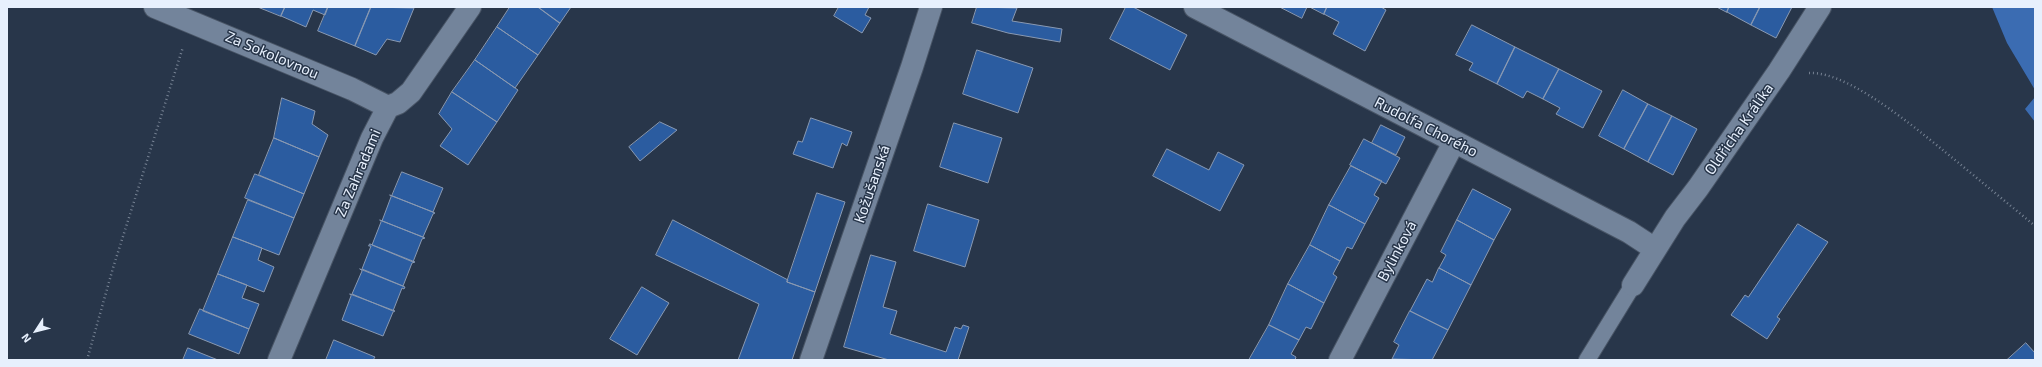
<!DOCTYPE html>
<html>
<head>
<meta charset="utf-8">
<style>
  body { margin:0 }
  #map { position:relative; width:2042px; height:367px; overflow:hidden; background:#28364a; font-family:"Exo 2",sans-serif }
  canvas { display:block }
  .frame { position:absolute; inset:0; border:8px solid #e7f0fd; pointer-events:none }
  .north { position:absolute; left:16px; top:311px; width:40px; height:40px; -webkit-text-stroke:3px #28364a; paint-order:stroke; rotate:234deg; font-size:11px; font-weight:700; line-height:16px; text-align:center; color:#e7f0fd }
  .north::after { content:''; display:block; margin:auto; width:14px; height:18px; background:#e7f0fd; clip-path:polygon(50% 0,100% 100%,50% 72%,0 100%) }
</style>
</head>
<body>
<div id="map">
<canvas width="2042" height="367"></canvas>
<div class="frame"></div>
<div class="north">N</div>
</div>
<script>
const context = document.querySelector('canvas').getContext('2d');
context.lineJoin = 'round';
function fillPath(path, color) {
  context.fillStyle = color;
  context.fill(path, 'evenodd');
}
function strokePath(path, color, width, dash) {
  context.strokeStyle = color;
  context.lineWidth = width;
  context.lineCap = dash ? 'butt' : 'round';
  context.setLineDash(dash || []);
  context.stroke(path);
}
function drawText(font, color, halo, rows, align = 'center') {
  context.font = font + ' "Exo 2",sans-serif';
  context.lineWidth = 3;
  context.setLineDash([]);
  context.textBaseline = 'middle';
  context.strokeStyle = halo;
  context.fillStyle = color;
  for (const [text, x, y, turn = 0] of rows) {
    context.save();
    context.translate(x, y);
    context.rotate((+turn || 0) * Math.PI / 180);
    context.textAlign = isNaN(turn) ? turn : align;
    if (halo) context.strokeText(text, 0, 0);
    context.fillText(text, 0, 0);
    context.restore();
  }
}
const forest = new Path2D(`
  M1992 7H2035V90L2007 43Z
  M2035 97V122L2025 109Z`);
const building = new Path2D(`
  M258 7H285L281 16Z
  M285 7H328L325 15 313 10 306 27 281 16Z
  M328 7H371L355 46 318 31Z
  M371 7 414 8 400 42 387 39 376 55 355 46Z
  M510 7H538L560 23 538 55 497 27Z
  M538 7H571L560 23Z
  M839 7H869L865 15 871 18 862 33 834 16Z
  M977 7 1017 8 1012 21 1062 29 1060 42 1008 33 972 23Z
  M1126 7H1133L1187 35 1170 70 1110 39Z
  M1280 7H1307L1302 18Z
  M1310 7H1327L1324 14Z
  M1327 7H1381L1386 10 1365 51 1333 34 1339 22 1324 14Z
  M1717 7H1729L1727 12Z
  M1729 7H1760L1751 25 1727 12Z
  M1760 7H1792L1776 38 1751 25Z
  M1472 25 1515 47 1497 84 1469 70 1473 63 1456 55Z
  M497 27 538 55 515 88 475 60Z
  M1515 47 1559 69 1543 99 1527 91 1523 98 1497 84Z
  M977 50 1033 68 1018 113 963 94Z
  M475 60 518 90 497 122 452 92Z
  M1559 69 1602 91 1583 128 1556 114 1560 108 1543 99Z
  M1623 90 1648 104 1624 149 1599 136Z
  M452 92 497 122 468 165 440 146 452 129 439 114Z
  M282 98 315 111 312 124 328 135 319 157 274 138Z
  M1648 104 1672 116 1648 162 1624 149Z
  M1672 116 1697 129 1673 175 1648 162Z
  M811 118 852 132 847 146 842 143 833 168 793 154 798 141 802 142Z
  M660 122 677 130 640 161 629 147Z
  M954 123 1002 138 988 183 940 167Z
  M1381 125 1405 137 1396 155 1372 143Z
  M274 138 319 157 304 194 259 175Z
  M1364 139 1400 158 1386 184 1350 165Z
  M1167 149 1209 170 1218 152 1244 165 1220 211 1153 176Z
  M1351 166 1382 181 1374 195 1379 198 1365 224 1329 205Z
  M402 172 443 188 433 212 392 196Z
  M255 174 304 194 294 218 245 198Z
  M1473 189 1511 209 1494 240 1457 220Z
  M817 193 845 202 815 292 787 282Z
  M390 195 435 213 433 214 423 237 382 221 391 197Z
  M248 200 294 218 279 255 233 237Z
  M928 204 979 220 965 267 914 251Z
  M1329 205 1365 224 1352 249 1347 247 1340 261 1310 245Z
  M380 220 425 238 422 239 413 262 372 245 381 222Z
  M673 220 788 280 787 282 815 292 792 360H738L759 304 656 255Z
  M1457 220 1494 240 1471 285 1439 268 1446 255 1441 252Z
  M1798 224 1828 242 1777 317 1780 319 1767 339 1731 315 1745 295 1748 297Z
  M233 237 262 248 258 260 274 267 264 292 218 274Z
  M370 244 415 262 412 263 403 286 362 269 371 246H369Z
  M1310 245 1340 261 1333 274 1337 277 1324 303 1288 284Z
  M871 255 896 262 883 307 897 311 890 334 946 352 955 327 961 329 963 325 969 327 958 360H889L844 347Z
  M1439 268 1471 285 1448 330 1410 311 1427 279 1432 282Z
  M360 269 405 287 404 289 402 288 393 311 352 294 362 271Z
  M218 274 247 285 242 298 259 304 249 329 203 311Z
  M1288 284 1324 303 1311 329 1306 327 1299 340 1269 325Z
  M642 287 669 303 637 355 610 339Z
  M350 294 395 311 393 312 383 336 342 320 351 296Z
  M200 309 249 329 239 354 189 334Z
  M1410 311 1448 330 1432 360 1392 359 1399 345 1394 342Z
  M1269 325 1299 340 1291 354 1296 357 1295 360H1249Z
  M334 340 375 357 373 360H326Z
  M2026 343 2035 353V360H2007Z
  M188 348 218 360H183Z`);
const path = new Path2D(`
  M1809 73C1852 71 1927 138 1960 164 1985 185 2010 205 2035 226
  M87 360 113 268 183 47`);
const service = new Path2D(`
  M1587 360 1633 285`);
const minor = new Path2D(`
  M155 7 352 89 388 107
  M1195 7 1629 232 1655 249
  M1633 285 1675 218 1698 188 1779 71 1820 7
  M279 360 372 138 388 107 398 103 411 92 470 7
  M811 360 912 67 931 7
  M1340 360 1454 142`);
const streetNames = [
  ["Za Sokolovnou",272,55,23],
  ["Rudolfa Chorého",1426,127,27],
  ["Oldřicha Králíka",1739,129,-55],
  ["Za Zahradami",358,173,-67],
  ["Kožušanská",872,184,-71],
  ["Bylinková",1397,251,-62]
];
fillPath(forest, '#3b6cb2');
fillPath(building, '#2b5ca0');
strokePath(building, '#8999b2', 1);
strokePath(service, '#485465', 18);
strokePath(minor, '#485465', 24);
strokePath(path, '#768293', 2.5, [1, 3]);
strokePath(service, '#73849b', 16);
strokePath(minor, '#73849b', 22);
drawText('15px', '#e7f0fd', '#28364a', streetNames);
</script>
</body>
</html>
